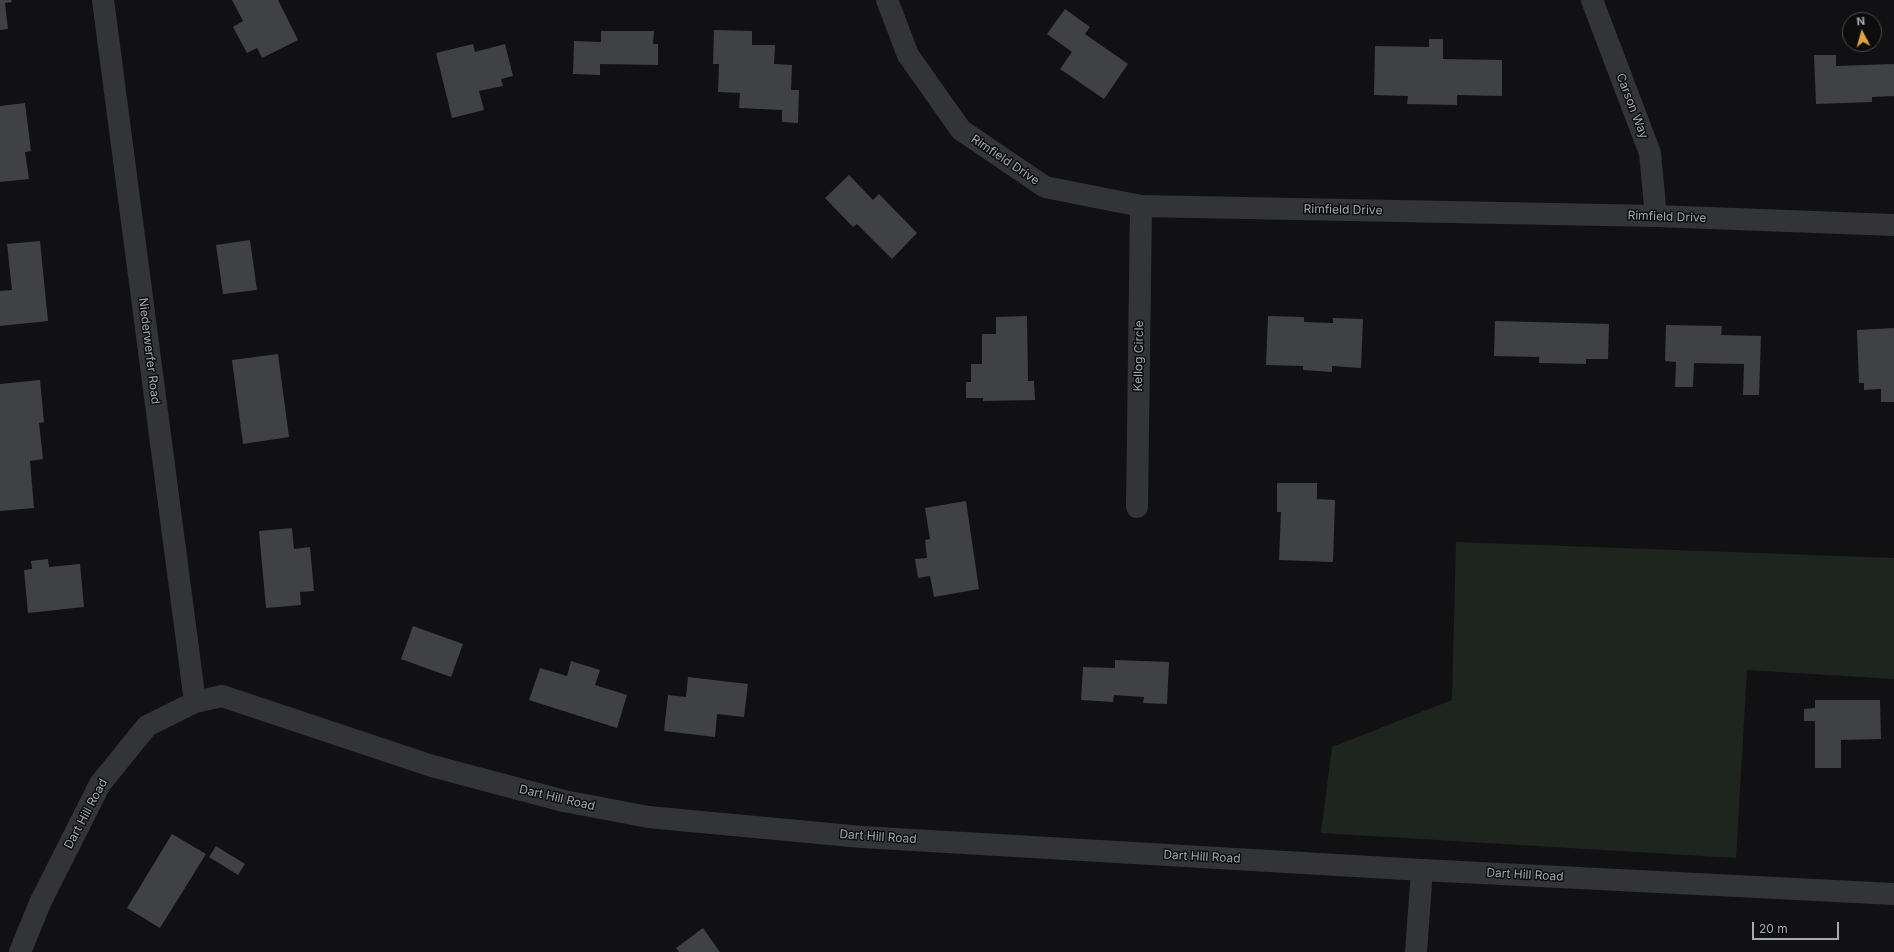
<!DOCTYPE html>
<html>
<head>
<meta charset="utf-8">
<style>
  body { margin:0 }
  #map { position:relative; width:1894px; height:952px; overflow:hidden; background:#111113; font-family:Inter,sans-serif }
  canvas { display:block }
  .north { position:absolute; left:1842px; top:12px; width:40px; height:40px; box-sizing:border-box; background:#0c0c0d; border:1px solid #494b4f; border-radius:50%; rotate:354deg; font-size:11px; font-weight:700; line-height:16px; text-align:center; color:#a4a9b2 }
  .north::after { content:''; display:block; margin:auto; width:14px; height:18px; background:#dda33f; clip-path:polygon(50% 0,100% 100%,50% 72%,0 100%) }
  .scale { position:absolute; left:1752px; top:922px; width:87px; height:18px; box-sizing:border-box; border:2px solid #a4a9b2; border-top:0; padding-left:5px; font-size:12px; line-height:14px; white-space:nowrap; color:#a4a9b2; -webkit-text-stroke:3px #0c0c0d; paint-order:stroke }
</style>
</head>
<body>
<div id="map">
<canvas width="1894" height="952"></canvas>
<div class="north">N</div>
<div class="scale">20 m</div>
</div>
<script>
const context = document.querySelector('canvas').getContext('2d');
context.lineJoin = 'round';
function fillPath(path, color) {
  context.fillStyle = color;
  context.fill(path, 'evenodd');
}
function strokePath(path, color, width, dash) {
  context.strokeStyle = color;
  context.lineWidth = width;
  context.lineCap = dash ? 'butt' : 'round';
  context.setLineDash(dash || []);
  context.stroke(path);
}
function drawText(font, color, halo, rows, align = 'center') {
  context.font = font + ' Inter,sans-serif';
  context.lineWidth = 3;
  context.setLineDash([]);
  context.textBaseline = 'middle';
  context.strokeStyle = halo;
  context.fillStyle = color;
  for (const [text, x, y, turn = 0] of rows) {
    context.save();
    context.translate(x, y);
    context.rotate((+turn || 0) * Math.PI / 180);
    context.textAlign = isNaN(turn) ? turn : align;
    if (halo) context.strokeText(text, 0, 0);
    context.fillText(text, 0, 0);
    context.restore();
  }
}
const green = new Path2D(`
  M1456 542 1894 558V679L1747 670 1736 858 1321 833 1332 747 1452 700Z`);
const building = new Path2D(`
  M0 0H11L12 2 5 3 8 29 0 30Z
  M232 0H278L298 40 262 58 257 48 247 53 233 27 243 21Z
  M1065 9 1090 27 1085 34 1128 64 1104 99 1060 69 1072 52 1047 34Z
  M714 30 752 31V45H775L774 64 792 65 791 90H799L798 123 782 122V110L739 108 740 93 718 92 719 64H713Z
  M601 31H654L653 44H658V65L600 64V75L573 74 574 41 601 42Z
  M1429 39H1443V59L1502 60V96L1457 95V105L1407 104 1408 96 1374 95 1375 46 1429 47Z
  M473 44 475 52 505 44 513 76 501 79 503 86 479 91 484 110 452 118 436 53Z
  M1814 55H1836V66L1894 64V96L1872 97V102L1816 104Z
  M25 103 31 151 25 152 29 179 0 182V106Z
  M849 175 873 200 879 194 917 233 892 259 857 224 853 227 825 198Z
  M250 240 257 290 223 294 216 245Z
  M40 241 48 321 0 326V291L12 290 7 244Z
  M1027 316 1028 381H1034L1035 400 983 401V398H966V382H971V364H982V334H996V317Z
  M1268 316 1304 317V322L1333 323V318L1363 319 1361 368 1332 366V372L1303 370V366L1266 365Z
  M1495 321 1609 324 1608 359H1586V364L1539 363V357L1494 356Z
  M1666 325 1722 326 1721 335 1761 336 1759 395H1743L1744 364 1694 363 1693 387H1675L1676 362 1665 361Z
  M1894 328V402H1881V389L1864 390V383H1859L1857 330Z
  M278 354 289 437 243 444 232 360Z
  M40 380 44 422 39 423 43 459 30 461 34 508 0 511V384Z
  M1277 483H1317V499L1335 500 1333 562 1279 560 1281 512H1277Z
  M966 501 979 589 934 597 930 576 918 578 915 559 927 558 925 540 930 539 925 508Z
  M292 528 294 549 310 547 314 591 300 592 301 605 266 608 259 531Z
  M48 559 49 567 80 564 84 607 28 613 24 570 32 569 31 561Z
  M413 626 463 644 451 677 401 659Z
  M1115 660 1169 662 1167 704 1143 703 1144 697 1114 695 1113 702 1081 700 1083 667 1115 668Z
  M571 661 600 670 595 685 627 695 617 728 529 700 540 668 567 676Z
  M688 677 748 684 744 717 717 714 715 737 664 731 668 695 686 697Z
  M1815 700H1880L1881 739 1841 740V768H1815V721H1804V709L1815 708Z
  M172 834 206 854 160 928 127 908Z
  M216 846 245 864 238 875 209 857Z
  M703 928 720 952H679L676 948Z`);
const minor = new Path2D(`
  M887 0 908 55 961 130 1045 187 1141 206 1656 216 1894 225
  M1592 0 1650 153 1656 216
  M1137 507 1141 206
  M1416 952 1422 870`);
const tertiary = new Path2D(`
  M103 0 195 702
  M20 952 40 903 100 784 147 726 195 702 222 696 432 766 564 801 648 817 862 837 1422 870 1894 894`);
const streetNames = [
  ["Carson Way",1632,106,69],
  ["Rimfield Drive",1005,160,34],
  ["Rimfield Drive",1343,210,1],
  ["Rimfield Drive",1667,217,2],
  ["Niederwerfer Road",149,351,83],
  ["Kellog Circle",1139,356,-89],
  ["Dart Hill Road",557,798,13],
  ["Dart Hill Road",86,814,-62],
  ["Dart Hill Road",878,837,4],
  ["Dart Hill Road",1202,857,3],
  ["Dart Hill Road",1525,875,3]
];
fillPath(green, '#1e251f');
fillPath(building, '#404145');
strokePath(minor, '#333437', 22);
strokePath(tertiary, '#333437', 22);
drawText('12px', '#a4a9b2', '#0c0c0d', streetNames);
</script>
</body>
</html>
